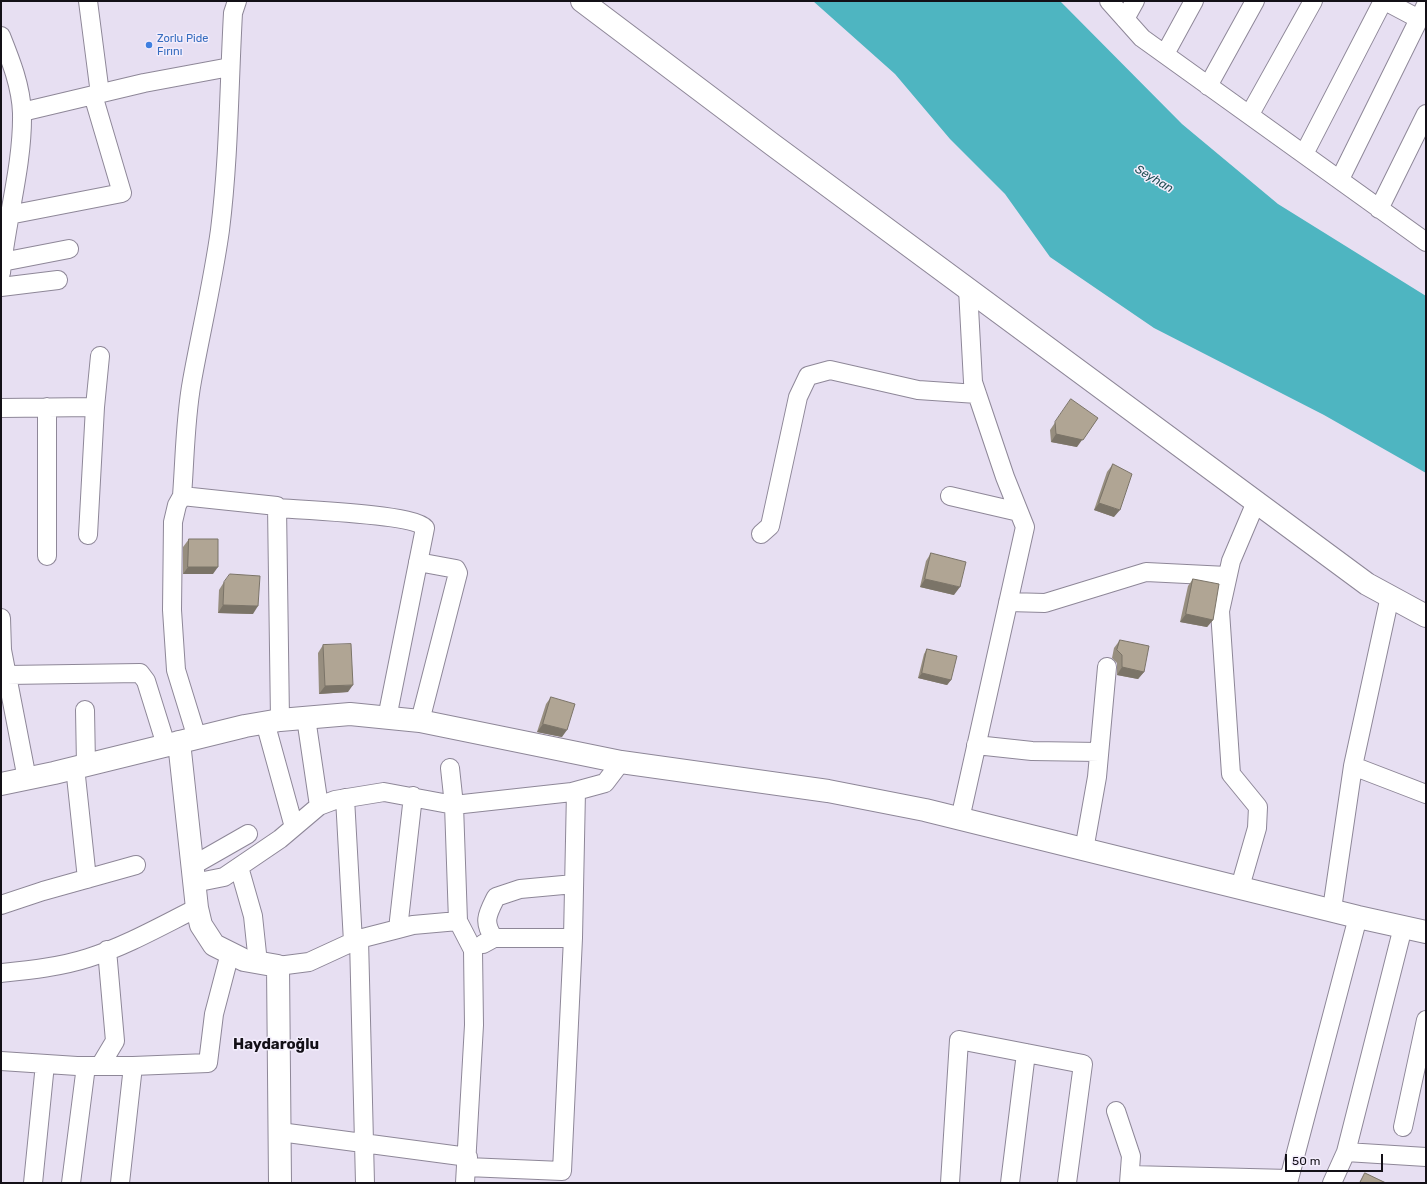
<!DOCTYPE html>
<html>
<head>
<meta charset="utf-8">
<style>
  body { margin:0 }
  #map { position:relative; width:1427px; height:1184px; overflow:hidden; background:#e7dff2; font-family:Rubik,sans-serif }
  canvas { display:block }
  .frame { position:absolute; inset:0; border:2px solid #131017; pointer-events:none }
  .scale { position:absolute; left:1285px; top:1154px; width:98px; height:18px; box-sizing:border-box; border:2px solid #131017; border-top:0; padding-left:5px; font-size:12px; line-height:14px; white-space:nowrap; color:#131017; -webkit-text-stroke:3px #f3edfc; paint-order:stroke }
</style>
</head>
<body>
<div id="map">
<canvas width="1427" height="1184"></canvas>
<div class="frame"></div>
<div class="scale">50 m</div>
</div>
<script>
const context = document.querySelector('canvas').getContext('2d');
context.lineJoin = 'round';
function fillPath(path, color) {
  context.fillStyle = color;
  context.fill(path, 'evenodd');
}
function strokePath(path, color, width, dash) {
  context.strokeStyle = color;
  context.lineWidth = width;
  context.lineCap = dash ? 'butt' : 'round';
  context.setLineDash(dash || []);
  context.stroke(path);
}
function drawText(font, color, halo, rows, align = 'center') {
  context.font = font + ' Rubik,sans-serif';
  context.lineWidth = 3;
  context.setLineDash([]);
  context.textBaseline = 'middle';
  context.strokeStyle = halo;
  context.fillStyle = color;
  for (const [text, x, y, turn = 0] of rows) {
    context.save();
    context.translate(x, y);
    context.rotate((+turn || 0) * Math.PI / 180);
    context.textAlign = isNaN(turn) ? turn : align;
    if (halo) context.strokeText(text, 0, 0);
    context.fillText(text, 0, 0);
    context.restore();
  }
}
const water = new Path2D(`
  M813 1H1060L1182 124 1278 204 1426 296V473L1324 415 1154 328 1050 257 1005 194 950 139 895 74Z`);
const minor = new Path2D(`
  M88 1 100 94
  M1109 1 1142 38 1426 242
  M1385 1 1419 19
  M1125 19 1135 1
  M1 36C11 61 21 86 22 113 23 165 6 221 1 273
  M1165 54 1194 1
  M1208 86 1255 1
  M22 112 144 83 230 67
  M1250 114 1313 1
  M1304 154 1383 1
  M1340 179 1426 5
  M1379 209 1426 114
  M9 215 122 193 93 95
  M2 262 69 249
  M1 287 58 280
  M1 408 95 407
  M182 496C185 457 185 419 192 381 201 331 213 281 220 230 229 158 229 85 233 13L237 1
  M950 496 1019 512
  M277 508C301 510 414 514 425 528L387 718
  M761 534 770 526 798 397 808 376 830 370 918 390 977 394
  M88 535 95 407 100 356
  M47 556V407
  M418 562 456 569 458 573 420 721
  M1008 602 1045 603 1146 572 1227 576
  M1 618 2 650 27 779
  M7 675 140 673 146 681 166 745
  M85 710 86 765
  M306 718 319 806
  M265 722 294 827
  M197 738 176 670 172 610 173 522 177 505 182 496 277 506 280 720
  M976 745 1032 751 1099 752
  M1353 766 1426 794
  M75 767 87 879
  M450 768 454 805 458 921 473 950 474 1025 465 1183
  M345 798 353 942
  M960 819 1025 527 1005 477 973 382 968 289
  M1084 850 1097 777 1107 667
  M192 866 248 834
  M239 867 253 916 258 963
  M194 883 224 877 280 839 319 806 335 800 384 792 454 805 572 792 605 783 621 762
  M1240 887 1257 828 1258 807 1231 774 1220 611 1231 561 1256 502
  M1 905 43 891 136 865
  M1332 909 1353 766 1390 596
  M398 929 413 796
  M494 938C482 922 488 913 496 897L520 889 574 884
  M359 939 365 1183
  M483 944 494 938H573
  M278 966 309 962 359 939 398 929 413 925 458 921
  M1 973C30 970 60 967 88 958 126 946 161 926 197 908
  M1 1061 77 1066H133L208 1063 214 1014 230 953
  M100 1066 115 1041 107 950
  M1116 1111 1131 1156 1129 1183
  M1403 1127 1426 1020
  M280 1132 468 1157
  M1346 1152 1426 1157
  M467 1167 562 1171 573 938 576 791
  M1130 1175 1289 1179
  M33 1183 45 1064
  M71 1183 86 1066
  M120 1183 133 1066
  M950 1183 959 1040 1083 1064 1067 1183
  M1010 1183 1026 1053
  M1288 1183 1358 917
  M1332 1183 1346 1152 1403 927`);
const major = new Path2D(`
  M582 1 773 145 1367 584 1426 616
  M179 742 197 908 201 925 214 945 244 960 278 966 280 1183
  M1 784 54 773 245 726 280 720 350 714 420 721 621 762 828 791 925 810 1358 917 1426 932`);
const wall = new Path2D(`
  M1071 399 1077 447 1051 442 1050 430Z
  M1113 464 1114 517 1094 510 1107 472Z
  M189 539 213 574H183V547Z
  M931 553 954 595 920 587 926 561Z
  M1193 579 1213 620 1207 627 1180 622 1188 586Z
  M224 582 253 614 218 613 219 590Z
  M1120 640 1144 672 1138 679 1117 675V663L1112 658 1114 648Z
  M323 645 348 692 319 694 318 653Z
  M927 649 951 680 947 685 918 678 924 654Z
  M551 697 562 737 537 732 546 704Z
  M1365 1173 1386 1183H1359Z`);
const shadedWall = new Path2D(`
  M1098 418 1077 447 1051 442 1056 434Z
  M1099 503 1120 510 1114 517 1094 510Z
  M188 567H218L213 574H183Z
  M925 579 960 587 954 595 920 587Z
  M223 605 258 606 253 614 218 613Z
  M1186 614 1213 620 1207 627 1180 622Z
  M1122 667 1144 672 1138 679 1117 675Z
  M922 673 951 680 947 685 918 678Z
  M353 685 348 692 319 694 325 686Z
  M543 724 567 730 562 737 537 732Z`);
const building = new Path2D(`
  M1071 399 1098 418 1083 440 1056 434 1055 422Z
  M1113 464 1132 474 1120 510 1099 503Z
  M189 539H218V567H188Z
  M931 553 966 562 960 587 925 579Z
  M230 574 260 576 258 606 223 605 224 582Z
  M1193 579 1219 584 1213 620 1186 614Z
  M1120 640 1149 646 1144 672 1122 667V655L1117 650Z
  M351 644 353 685 325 686 323 645Z
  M927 649 957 656 951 680 922 673Z
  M551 697 575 704 567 730 543 724Z
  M1365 1173 1386 1183H1360Z`);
const markers = [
  [149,45,4,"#3f7fe0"]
];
const shopNames = [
  ["Zorlu Pide",157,39],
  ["Fırını",157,52]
];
const waterNames = [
  ["Seyhan",1154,179,31]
];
const districtNames = [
  ["Haydaroğlu",276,1045]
];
fillPath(water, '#4eb5c1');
strokePath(minor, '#8e8798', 20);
strokePath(major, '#8e8798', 24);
strokePath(minor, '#fff', 18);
strokePath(major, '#fff', 22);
fillPath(wall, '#978e7f');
fillPath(shadedWall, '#7b7468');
fillPath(building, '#b0a594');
strokePath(building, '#7b7468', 1);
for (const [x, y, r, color] of markers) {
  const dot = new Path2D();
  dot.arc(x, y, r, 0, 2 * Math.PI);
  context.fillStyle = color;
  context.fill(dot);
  strokePath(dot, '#f3edfc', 1.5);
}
drawText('11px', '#366cbe', '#f3edfc', shopNames, 'left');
drawText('italic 12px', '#204e53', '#f3edfc', waterNames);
drawText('bold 15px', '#131017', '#f3edfc', districtNames);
</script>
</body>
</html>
